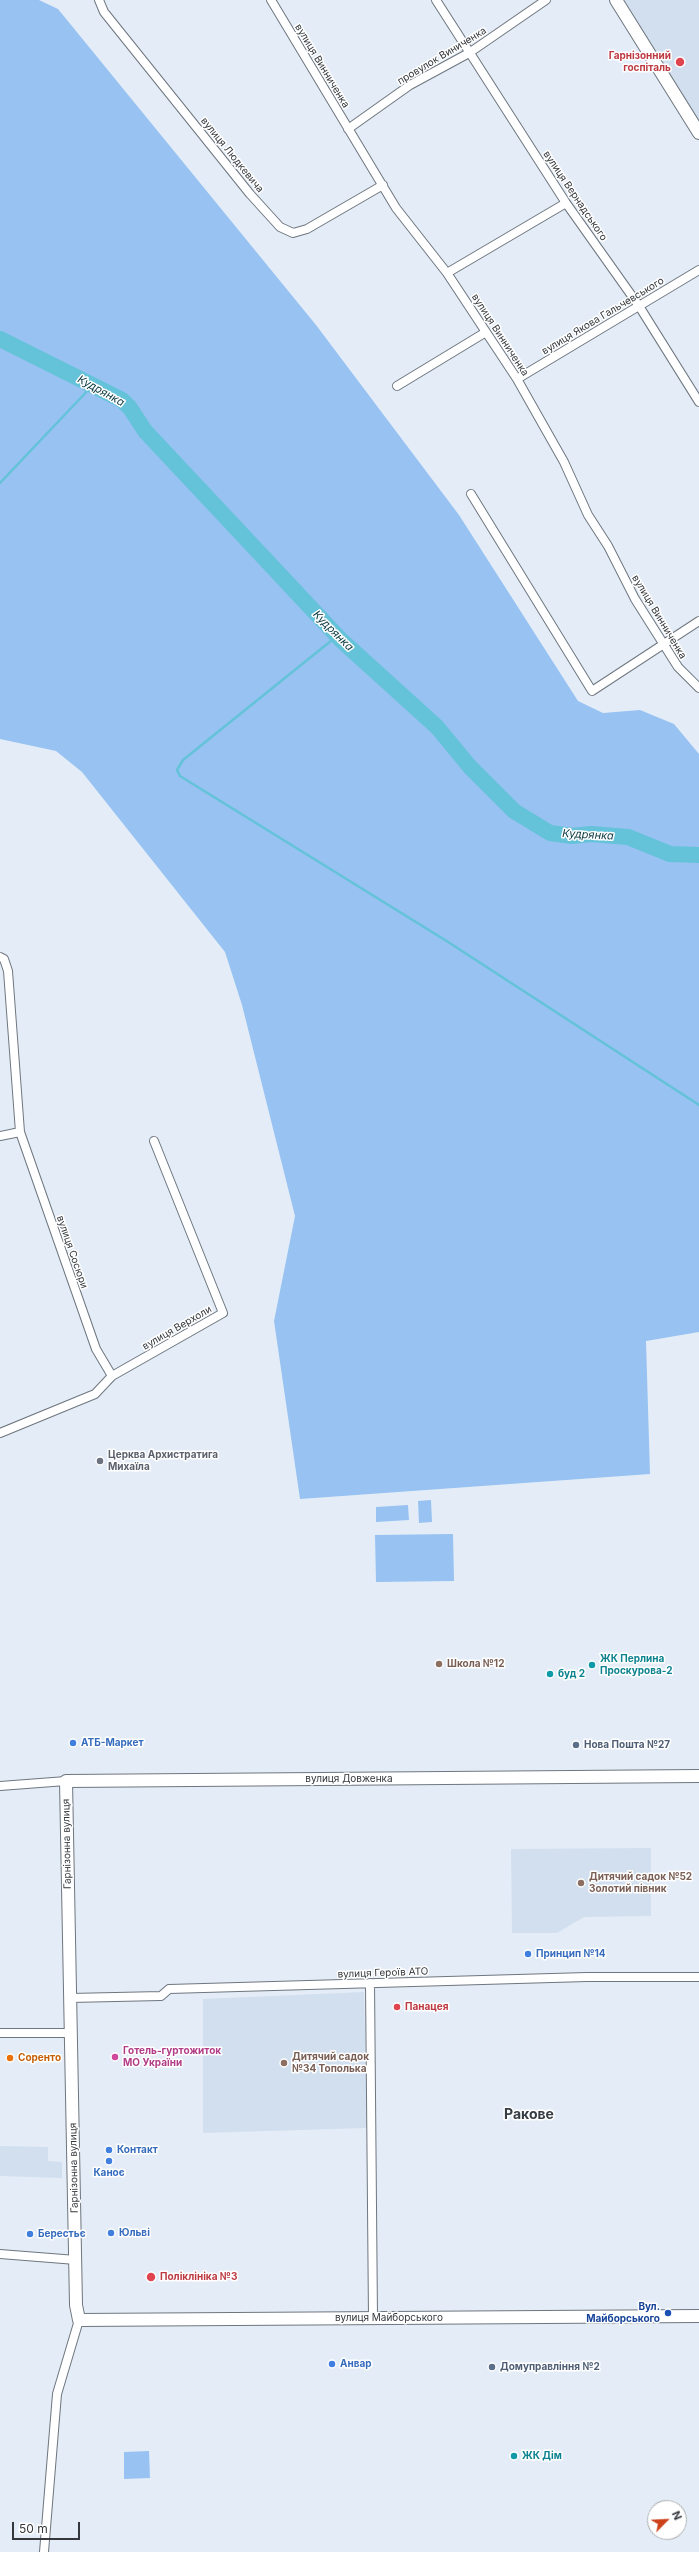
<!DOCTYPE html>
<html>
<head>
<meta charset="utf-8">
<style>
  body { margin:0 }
  #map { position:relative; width:699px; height:2552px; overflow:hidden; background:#e4edf7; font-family:Inter,sans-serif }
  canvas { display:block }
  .north { position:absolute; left:647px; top:2500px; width:40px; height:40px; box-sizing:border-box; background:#fff; border:1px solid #aeafb1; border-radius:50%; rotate:66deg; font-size:11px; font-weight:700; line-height:16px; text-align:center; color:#34383c }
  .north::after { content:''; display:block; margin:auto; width:14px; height:18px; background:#cb421b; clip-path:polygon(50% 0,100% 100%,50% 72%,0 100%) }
  .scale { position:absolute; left:12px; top:2522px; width:68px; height:18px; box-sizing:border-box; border:2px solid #34383c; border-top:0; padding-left:5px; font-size:12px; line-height:14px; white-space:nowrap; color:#34383c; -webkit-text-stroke:3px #fff; paint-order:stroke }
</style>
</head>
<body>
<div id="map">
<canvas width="699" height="2552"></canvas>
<div class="north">N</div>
<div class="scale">50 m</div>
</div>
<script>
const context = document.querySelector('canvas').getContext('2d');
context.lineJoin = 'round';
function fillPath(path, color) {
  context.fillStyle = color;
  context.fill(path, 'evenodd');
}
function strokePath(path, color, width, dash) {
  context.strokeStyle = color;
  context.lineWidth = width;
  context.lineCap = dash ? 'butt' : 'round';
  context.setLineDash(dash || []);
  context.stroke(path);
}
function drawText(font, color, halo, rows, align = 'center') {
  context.font = font + ' Inter,sans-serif';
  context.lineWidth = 3;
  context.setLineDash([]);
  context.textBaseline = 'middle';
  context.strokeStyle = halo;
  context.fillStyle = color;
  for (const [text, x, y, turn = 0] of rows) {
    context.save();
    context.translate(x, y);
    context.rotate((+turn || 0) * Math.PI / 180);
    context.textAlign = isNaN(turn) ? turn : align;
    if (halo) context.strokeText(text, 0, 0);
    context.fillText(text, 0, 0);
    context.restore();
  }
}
const built = new Path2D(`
  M621 0H699V124Z
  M651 1848V1916L584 1917 557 1933H512L511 1849Z
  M364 1992 367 2128 203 2133V1999Z
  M0 2146 48 2147V2161L62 2162V2178L0 2176Z`);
const green = new Path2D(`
  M0 0H39L58 9 316 325 459 515 578 701 603 713 640 710 674 724 699 754V1332L646 1341 650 1474 300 1499 274 1321 295 1216 242 1005 225 952 82 772 56 751 0 739Z
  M431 1500 432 1522 419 1523 418 1501Z
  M408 1505 409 1520 376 1522V1507Z
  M453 1534 454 1581 376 1582 375 1535Z
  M149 2451 150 2478 124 2479V2452Z`);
const stream = new Path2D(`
  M0 483 92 386
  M337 636 183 760 177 770 180 776 445 940 699 1105`);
const river = new Path2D(`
  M0 339 122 400 130 408 145 431 341 640 437 727 470 767 514 811 550 833 572 836 591 834 628 837 670 854 699 855`);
const street = new Path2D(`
  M99 0 104 12 250 194 280 227 293 233 307 229 383 185
  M271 0 396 208 447 273 517 379 564 462 588 515 608 546 635 599 678 667 699 688
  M436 0 566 203 639 306 699 402
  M348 129 410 85 469 53 546 0
  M447 273 566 203
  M517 379 699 270
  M397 386 486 332
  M471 494 592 691 699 621
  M0 957 4 959 8 971 20 1132 0 1136
  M20 1132 96 1349 112 1376
  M0 1433 95 1394 112 1376 223 1313 154 1141
  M0 1786 66 1781
  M370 1983 373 2318
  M70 1998 161 1996 169 1989 587 1977H699
  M0 2033H71
  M0 2254 76 2260
  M44 2552 57 2394 79 2320`);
const secondary = new Path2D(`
  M616 0 699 133
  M699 1776 66 1781 76 2305 79 2320 699 2316`);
const markers = [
  [680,62,5,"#e0444e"],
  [100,1461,4,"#6b7280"],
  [439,1664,4,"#8d6e63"],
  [592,1665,4,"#0f9aa8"],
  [550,1674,4,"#0f9aa8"],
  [73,1743,4,"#3f7fe0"],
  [576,1745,4,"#5c6f8a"],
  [581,1883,4,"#8d6e63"],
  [528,1954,4,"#3f7fe0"],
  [397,2007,4,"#e0444e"],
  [115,2057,4,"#d1479c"],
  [10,2058,4,"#e8710a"],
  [284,2063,4,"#8d6e63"],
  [109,2150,4,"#3f7fe0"],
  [109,2161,4,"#3f7fe0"],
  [111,2233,4,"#3f7fe0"],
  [30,2234,4,"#3f7fe0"],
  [151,2277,5,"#e0444e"],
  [668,2313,4,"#1a4fb4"],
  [332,2364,4,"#3f7fe0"],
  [492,2367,4,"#5c6f8a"],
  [514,2456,4,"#0f9aa8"]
];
const streetNames = [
  ["провулок Виниченка",442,56,-31],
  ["вулиця Винниченка",322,66,59],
  ["вулиця Людкевича",232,155,51],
  ["вулиця Вернадського",575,196,56],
  ["вулиця Якова Гальчевського",603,316,-31],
  ["вулиця Винниченка",500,335,57],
  ["вулиця Винниченка",659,617,59],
  ["вулиця Сосюри",72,1252,71],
  ["вулиця Верхоли",177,1328,-30],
  ["вулиця Довженка",349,1779],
  ["Гарнізонна вулиця",67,1844,-91],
  ["вулиця Героїв АТО",383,1973,-2],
  ["Гарнізонна вулиця",74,2168,-91],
  ["вулиця Майборського",389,2318]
];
const healthNames = [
  ["Гарнізонний",671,56,"right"],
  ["госпіталь",671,68,"right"],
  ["Панацея",405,2007],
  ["Поліклініка №3",160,2277]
];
const worshipNames = [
  ["Церква Архистратига",108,1455],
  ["Михаїла",108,1467]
];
const cultureNames = [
  ["ЖК Перлина",600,1659],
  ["Проскурова-2",600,1671],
  ["буд 2",558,1674],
  ["ЖК Дім",522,2456]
];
const educationNames = [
  ["Школа №12",447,1664],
  ["Дитячий садок №52",589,1877],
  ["Золотий півник",589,1889],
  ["Дитячий садок",292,2057],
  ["№34 Тополька",292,2069]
];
const shopNames = [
  ["АТБ-Маркет",81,1743],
  ["Принцип №14",536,1954],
  ["Контакт",117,2150],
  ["Каноє",109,2173,"center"],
  ["Юльві",119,2233],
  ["Берестьє",38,2234],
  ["Анвар",340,2364]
];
const serviceNames = [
  ["Нова Пошта №27",584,1745],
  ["Домуправління №2",500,2367]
];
const hotelNames = [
  ["Готель-гуртожиток",123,2051],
  ["МО України",123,2063]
];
const foodNames = [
  ["Соренто",18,2058]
];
const transitNames = [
  ["Вул.",660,2307],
  ["Майборського",660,2319]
];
const waterNames = [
  ["Кудрянка",101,391,29],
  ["Кудрянка",333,631,45],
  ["Кудрянка",588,835,3]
];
const districtNames = [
  ["Ракове",529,2115]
];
fillPath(built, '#d1dfee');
fillPath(green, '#97c2f2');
strokePath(stream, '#64c2d9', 2.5);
strokePath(river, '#64c2d9', 16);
strokePath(street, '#6e767f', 10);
strokePath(secondary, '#6e767f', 14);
strokePath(street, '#fff', 8);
strokePath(secondary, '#fff', 12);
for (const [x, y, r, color] of markers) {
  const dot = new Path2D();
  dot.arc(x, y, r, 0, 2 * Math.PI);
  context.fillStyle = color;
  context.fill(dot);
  strokePath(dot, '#fff', 1.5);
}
drawText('10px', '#34383c', '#fff', streetNames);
drawText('bold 10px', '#be3a42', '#fff', healthNames, 'left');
drawText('bold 10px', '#5b616d', '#fff', worshipNames, 'left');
drawText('bold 10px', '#0d838f', '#fff', cultureNames, 'left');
drawText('bold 10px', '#785e54', '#fff', educationNames, 'left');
drawText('bold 10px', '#366cbe', '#fff', shopNames, 'left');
drawText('bold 10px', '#4e5e75', '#fff', serviceNames, 'left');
drawText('bold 10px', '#b23c85', '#fff', hotelNames, 'left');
drawText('bold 10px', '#c56008', '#fff', foodNames, 'left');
drawText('bold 10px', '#164399', '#fff', transitNames, 'right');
drawText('italic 11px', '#083640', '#fff', waterNames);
drawText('bold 14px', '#363d45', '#fff', districtNames);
</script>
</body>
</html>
